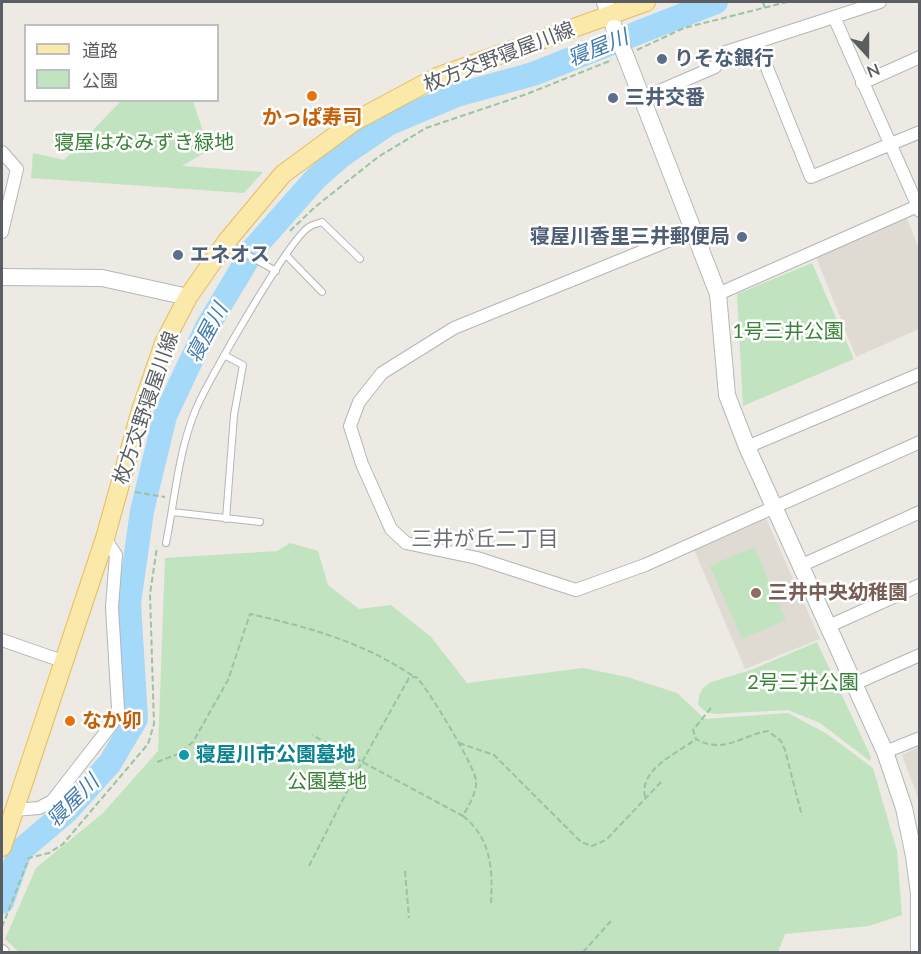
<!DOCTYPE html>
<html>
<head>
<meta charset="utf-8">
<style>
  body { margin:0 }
  #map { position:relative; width:921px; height:954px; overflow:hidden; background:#eceae2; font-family:Lato,"Noto Sans JP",sans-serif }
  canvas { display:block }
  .frame { position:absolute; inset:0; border:3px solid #5a5e62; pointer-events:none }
  .legend { position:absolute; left:24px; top:24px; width:195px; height:78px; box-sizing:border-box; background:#fff; border:2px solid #bdbfc0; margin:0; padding:8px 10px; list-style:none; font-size:18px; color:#5a5e62 }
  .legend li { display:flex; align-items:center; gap:12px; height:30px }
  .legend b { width:30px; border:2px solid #bdbfc0 }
  .north { position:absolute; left:837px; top:24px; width:60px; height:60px; -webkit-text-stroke:4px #fff; paint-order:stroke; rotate:159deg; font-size:16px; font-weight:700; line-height:24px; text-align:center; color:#5a5e62 }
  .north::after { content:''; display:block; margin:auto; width:21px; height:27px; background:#5a5e62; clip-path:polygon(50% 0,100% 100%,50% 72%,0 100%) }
</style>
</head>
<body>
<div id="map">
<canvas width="921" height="954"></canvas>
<div class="frame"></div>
<ul class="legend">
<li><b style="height:8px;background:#fae9a9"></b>道路</li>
<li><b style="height:16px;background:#c1e3bf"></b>公園</li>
</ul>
<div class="north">N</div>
</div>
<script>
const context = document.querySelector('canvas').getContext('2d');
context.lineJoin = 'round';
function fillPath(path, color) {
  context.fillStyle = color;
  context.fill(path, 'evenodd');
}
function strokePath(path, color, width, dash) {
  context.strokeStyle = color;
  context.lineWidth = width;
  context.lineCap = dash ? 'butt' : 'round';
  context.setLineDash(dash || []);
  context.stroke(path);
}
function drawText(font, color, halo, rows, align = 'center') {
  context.font = font + ' Lato,"Noto Sans JP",sans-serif';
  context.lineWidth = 5;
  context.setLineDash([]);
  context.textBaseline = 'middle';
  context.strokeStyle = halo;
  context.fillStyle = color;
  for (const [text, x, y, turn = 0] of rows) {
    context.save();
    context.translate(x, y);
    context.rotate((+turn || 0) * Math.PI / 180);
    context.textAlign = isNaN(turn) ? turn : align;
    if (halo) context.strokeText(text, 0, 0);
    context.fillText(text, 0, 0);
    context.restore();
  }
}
const education = new Path2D(`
  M904 211 919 249V329L856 357 814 252Z
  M765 516 820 639 745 669 693 547Z
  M919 747V800L902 755Z`);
const green = new Path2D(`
  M122 100 193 101 209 150 182 166 263 172 244 193 31 178 33 153 64 160Z
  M812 263 854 359 743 406 737 294Z
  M290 543 318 551 328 585 359 609 391 605 431 637 467 683 583 668 627 677 677 693 705 719 788 713 827 734 873 768 897 851 902 915 869 926 785 934 778 952H19L5 939 36 868 103 813 158 751 165 558 277 551Z
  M754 547 786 620 742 639 710 566Z
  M817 642 871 757 870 761 820 723 788 710 716 714 706 712 698 705 699 696 703 688 711 682 751 670Z`);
const river = new Path2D(`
  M2 902 20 851 67 811 110 763 136 719 129 603 142 511 165 416 207 327 255 247 316 178 341 156 388 124 457 95 533 74 716 2`);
const path = new Path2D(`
  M763 2 765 8
  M637 50 684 28 787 2
  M290 231 315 207 378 157 426 128 527 94 612 60
  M135 492 165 497
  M711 708 693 730 696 739C724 755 742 735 768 731L781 741 785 750 802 816
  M459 743 494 755 581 842 592 846 606 840 662 781
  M157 762 178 754 193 742 228 680 250 614C308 627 363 642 413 676
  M645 797C639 769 676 754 696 739
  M463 816C491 838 493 869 491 903
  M309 866 362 762 409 678 416 677C426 685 476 768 476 781 477 793 468 806 463 816L312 735
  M405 871 409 918
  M2 927 29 858 49 853 63 844 148 744 154 724 150 594 157 547
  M583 952 611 921`);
const lane = new Path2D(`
  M226 243 276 271
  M286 255 322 292
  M224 355 243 365 234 415 226 519
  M172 512 260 522
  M166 543C175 499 178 452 196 409 207 382 289 239 309 227 313 224 318 223 322 222L360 259`);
const street = new Path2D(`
  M834 17 920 211
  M757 43 811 177 920 132
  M862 83 920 57
  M643 98 715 67 723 53 880 2
  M2 152 17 169 2 232
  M695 230 454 328 382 373 359 402 350 426 362 464 391 529 406 543 477 558 576 590 645 565 920 442
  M718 294 920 205
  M747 447 920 374
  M800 566 920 512
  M829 626 920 585
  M2 640 65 662
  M854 684 920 655
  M885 752 920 738
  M14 810 39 808 52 801 112 724 118 709 112 607 116 555 105 538
  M2 951 3 952`);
const secondary = new Path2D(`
  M605 2 614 27
  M626 57 718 294 727 395 747 447 885 752 904 808 914 856 919 893V952
  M2 277 102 278 188 297`);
const primary = new Path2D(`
  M2 847 105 538 141 410 164 343 188 297 227 241 283 174 355 121 437 77 646 2`);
const secondaryBridge = new Path2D(`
  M614 28 626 57`);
const markers = [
  [662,59,6,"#5c6f8a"],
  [312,96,6,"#e8710a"],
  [613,98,6,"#5c6f8a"],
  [742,237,6,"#5c6f8a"],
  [178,255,6,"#5c6f8a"],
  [756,593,6,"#8d6e63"],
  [70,721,6,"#e8710a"],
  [184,755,6,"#0f9aa8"]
];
const streetNames = [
  ["枚方交野寝屋川線",499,57,-21],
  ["枚方交野寝屋川線",146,408,-71]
];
const serviceNames = [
  ["りそな銀行",674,59],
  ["三井交番",625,98],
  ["寝屋川香里三井郵便局",730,237,"right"],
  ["エネオス",190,255]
];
const foodNames = [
  ["かっぱ寿司",312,118],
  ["なか卯",82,721,"left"]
];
const parkNames = [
  ["寝屋はなみずき緑地",144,143],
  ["1号三井公園",788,332],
  ["2号三井公園",803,683],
  ["公園墓地",327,782]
];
const educationNames = [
  ["三井中央幼稚園",768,593]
];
const cultureNames = [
  ["寝屋川市公園墓地",196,755]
];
const waterNames = [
  ["寝屋川",598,48,-22],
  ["寝屋川",207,333,-62],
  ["寝屋川",73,801,-45]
];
const neighbourhoodNames = [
  ["三井が丘二丁目",485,539]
];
fillPath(education, '#dfdbd3');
fillPath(green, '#c1e3bf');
strokePath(river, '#a4d9fa', 24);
strokePath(lane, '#b3b5b9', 8);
strokePath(street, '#b3b5b9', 14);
strokePath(secondary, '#b4b7bc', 18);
strokePath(primary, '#e9bb5e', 20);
strokePath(path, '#99c3a2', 2, [6, 3]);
strokePath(lane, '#fff', 6);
strokePath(street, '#fff', 12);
strokePath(secondary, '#fff', 16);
strokePath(primary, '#fae9a9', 18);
strokePath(secondaryBridge, '#b4b7bc', 18, []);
strokePath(secondaryBridge, '#fff', 16);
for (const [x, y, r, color] of markers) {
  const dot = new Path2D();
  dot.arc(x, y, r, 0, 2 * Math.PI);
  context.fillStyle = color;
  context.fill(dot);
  strokePath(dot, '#fff', 2);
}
drawText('20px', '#5a5e62', '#fff', streetNames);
drawText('bold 20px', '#4e5e75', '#fff', serviceNames, 'left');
drawText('bold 20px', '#c56008', '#fff', foodNames);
drawText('20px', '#3a8239', '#fff', parkNames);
drawText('bold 20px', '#785e54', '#fff', educationNames, 'left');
drawText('bold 20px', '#0d838f', '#fff', cultureNames, 'left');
drawText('italic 21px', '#437bab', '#fff', waterNames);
drawText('21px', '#6b7074', '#fff', neighbourhoodNames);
</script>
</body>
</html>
